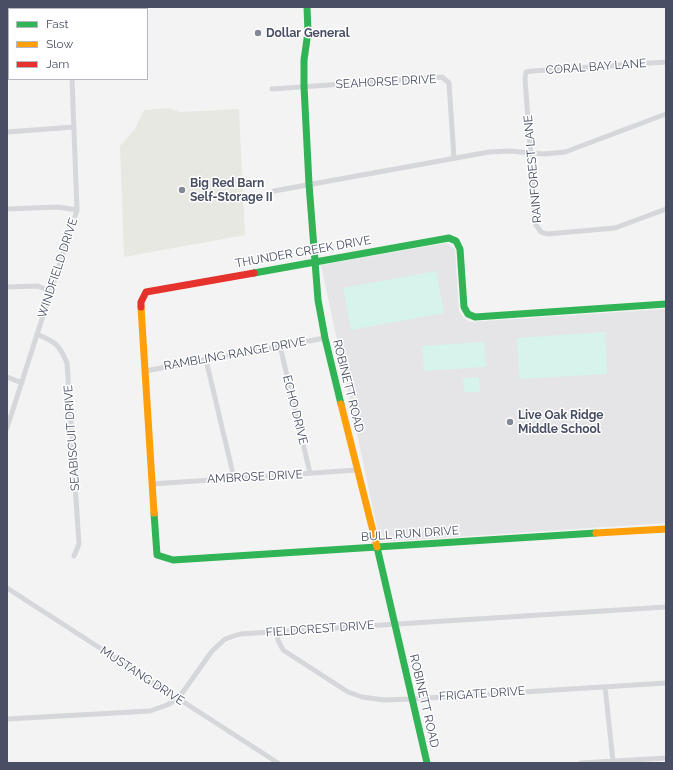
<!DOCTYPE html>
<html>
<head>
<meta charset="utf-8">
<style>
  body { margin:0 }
  #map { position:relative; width:673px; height:770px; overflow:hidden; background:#f4f3f3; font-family:Raleway,sans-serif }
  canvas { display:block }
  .frame { position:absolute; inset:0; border:8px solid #484e63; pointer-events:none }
  .legend { position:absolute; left:8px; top:8px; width:140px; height:72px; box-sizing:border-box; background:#fff; border:1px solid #b6b8c1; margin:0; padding:5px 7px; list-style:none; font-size:12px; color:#484e63 }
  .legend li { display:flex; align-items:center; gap:8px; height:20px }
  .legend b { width:20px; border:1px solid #b6b8c1 }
</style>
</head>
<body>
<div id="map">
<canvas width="673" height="770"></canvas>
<div class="frame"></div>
<ul class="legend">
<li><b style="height:5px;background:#30b455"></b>Fast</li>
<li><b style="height:5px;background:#ff9f0a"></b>Slow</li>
<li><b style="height:5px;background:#e5322d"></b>Jam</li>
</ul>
</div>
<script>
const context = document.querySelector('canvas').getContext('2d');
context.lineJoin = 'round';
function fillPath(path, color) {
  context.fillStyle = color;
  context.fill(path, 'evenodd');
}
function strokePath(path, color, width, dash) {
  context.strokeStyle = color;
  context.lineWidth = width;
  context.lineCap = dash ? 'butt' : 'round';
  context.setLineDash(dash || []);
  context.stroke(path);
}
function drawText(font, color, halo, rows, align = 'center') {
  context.font = font + ' Raleway,sans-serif';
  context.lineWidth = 3;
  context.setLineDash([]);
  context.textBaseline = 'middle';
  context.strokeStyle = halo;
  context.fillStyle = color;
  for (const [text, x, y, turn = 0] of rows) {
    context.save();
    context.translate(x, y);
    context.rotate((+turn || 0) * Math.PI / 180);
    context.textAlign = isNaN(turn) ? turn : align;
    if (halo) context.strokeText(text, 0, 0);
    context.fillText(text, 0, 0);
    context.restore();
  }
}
const commercial = new Path2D(`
  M169 108 180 112 239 109 245 235 124 257 120 146 135 129 144 110Z`);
const education = new Path2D(`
  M447 243 455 249 459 311 464 318 470 322 666 309V523L380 542 321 265Z`);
const green = new Path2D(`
  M436 271 444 313 351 330 343 288Z
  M605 332 607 374 519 379 517 338Z
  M484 342 486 367 424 371 422 346Z
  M479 377 480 392H464L463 379Z`);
const street = new Path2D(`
  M68 7V9
  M666 62 532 71 526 72 525 79 536 225 541 232 547 234 615 228 666 209
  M272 89 442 77 449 83 454 158
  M7 132 74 127
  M274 191 489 152 510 151 544 154 565 152 666 114
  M7 209 58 207 77 210
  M7 287 38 286 50 291
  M37 334C55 342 59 344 67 363L79 544 74 556
  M280 346 310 473
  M206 360 234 478
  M145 371 325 338
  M7 377 22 383
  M7 428 77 210 72 79
  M152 484 357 470
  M7 588 278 763
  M277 631 278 640 283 650 348 692 362 697 384 700 412 699 666 683
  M605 687 613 761
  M7 719 150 711 167 705 178 699 212 651 225 639 240 634 666 607
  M581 763 666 758`);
const fast = new Path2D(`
  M307 7 308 32 304 60V86L309 184 318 300 325 338 341 404
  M254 273 449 238 456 241 460 249 464 307 468 314 475 317 666 304
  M154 513 157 555 173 560 596 533
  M377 547 427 763`);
const slow = new Path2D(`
  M141 307 154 513
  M341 404 377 547
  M596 533 666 529`);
const jam = new Path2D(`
  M141 307V302L146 292 254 273`);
const markers = [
  [258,33,4,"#848895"],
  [182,190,4,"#848895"],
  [510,422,4,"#848895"]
];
const poiNames = [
  ["Dollar General",266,33],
  ["Big Red Barn",190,183],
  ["Self-Storage II",190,197],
  ["Live Oak Ridge",518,415],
  ["Middle School",518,429]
];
const streetNames = [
  ["CORAL BAY LANE",596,67,-4],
  ["SEAHORSE DRIVE",386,82,-3],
  ["RAINFOREST LANE",533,169,-95],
  ["THUNDER CREEK DRIVE",303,252,-10],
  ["WINDFIELD DRIVE",58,268,-72],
  ["RAMBLING RANGE DRIVE",235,354,-10],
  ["ROBINETT ROAD",348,386,76],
  ["ECHO DRIVE",295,410,76],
  ["SEABISCUIT DRIVE",72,438,-94],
  ["AMBROSE DRIVE",255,477,-3],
  ["BULL RUN DRIVE",410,534,-4],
  ["FIELDCREST DRIVE",320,629,-4],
  ["MUSTANG DRIVE",142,676,33],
  ["FRIGATE DRIVE",482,694,-4],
  ["ROBINETT ROAD",424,701,77]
];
fillPath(commercial, '#e8e8e2');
fillPath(education, '#e5e4e6');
fillPath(green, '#d6f4eb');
strokePath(street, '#d6d7db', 5);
strokePath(fast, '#30b455', 7);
strokePath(slow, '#ff9f0a', 7);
strokePath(jam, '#e5322d', 7);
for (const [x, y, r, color] of markers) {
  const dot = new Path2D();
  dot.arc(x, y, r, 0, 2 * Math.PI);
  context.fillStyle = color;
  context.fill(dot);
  strokePath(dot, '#fff', 1.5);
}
drawText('bold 12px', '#484e63', '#fff', poiNames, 'left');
drawText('12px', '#484e63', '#fff', streetNames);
</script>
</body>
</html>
